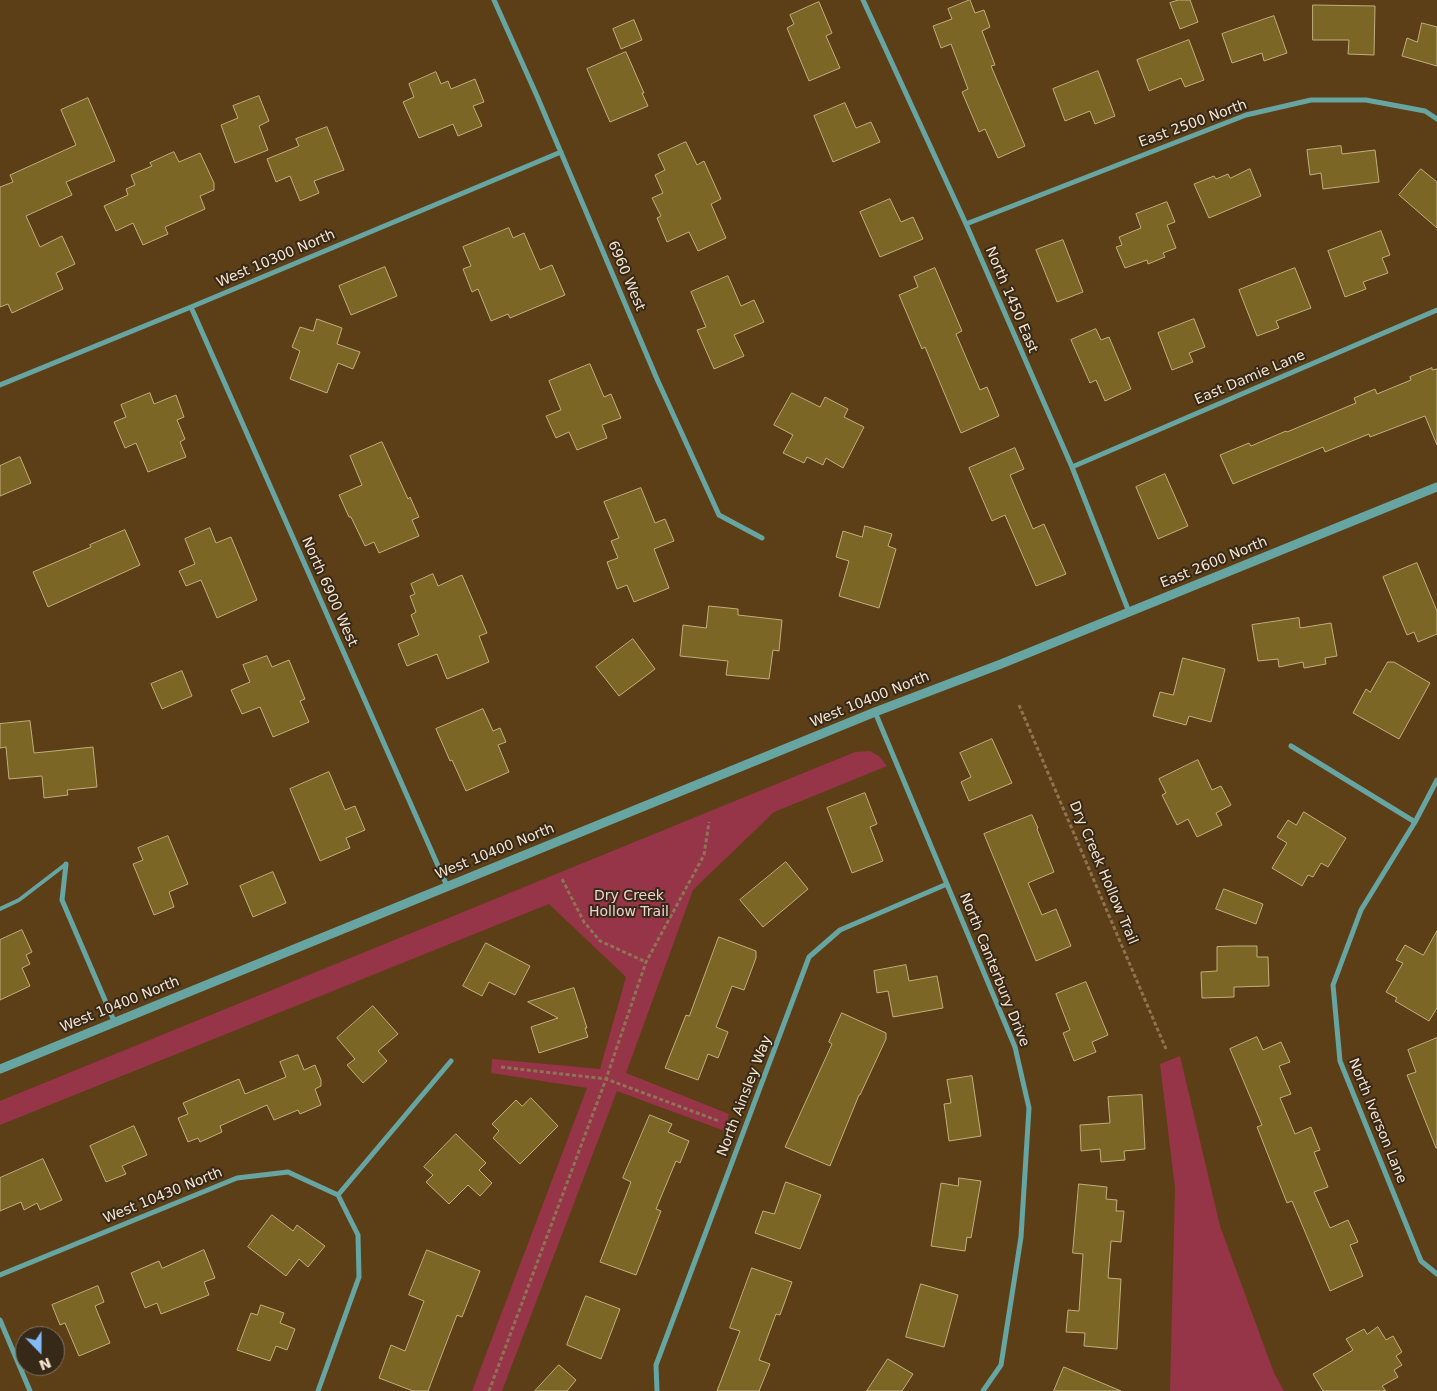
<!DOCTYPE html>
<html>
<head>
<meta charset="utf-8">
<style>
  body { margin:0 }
  #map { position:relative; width:1437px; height:1391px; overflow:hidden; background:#5c3f17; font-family:"DejaVu Sans",sans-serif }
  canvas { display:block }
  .north { position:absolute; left:15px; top:1326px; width:50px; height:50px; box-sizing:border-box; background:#372918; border:1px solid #847461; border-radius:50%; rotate:158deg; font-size:14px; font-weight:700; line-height:20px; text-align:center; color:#f7e4cf }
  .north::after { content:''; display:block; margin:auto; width:18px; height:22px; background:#83bcfb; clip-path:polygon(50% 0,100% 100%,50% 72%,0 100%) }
</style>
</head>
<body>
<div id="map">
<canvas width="1437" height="1391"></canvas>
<div class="north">N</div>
</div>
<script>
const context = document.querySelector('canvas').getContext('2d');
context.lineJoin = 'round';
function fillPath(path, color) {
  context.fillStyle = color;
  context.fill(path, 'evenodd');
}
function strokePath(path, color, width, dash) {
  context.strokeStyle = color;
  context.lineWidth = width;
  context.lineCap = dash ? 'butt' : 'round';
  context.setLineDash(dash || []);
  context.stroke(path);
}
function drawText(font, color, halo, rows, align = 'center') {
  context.font = font + ' "DejaVu Sans",sans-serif';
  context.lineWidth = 4;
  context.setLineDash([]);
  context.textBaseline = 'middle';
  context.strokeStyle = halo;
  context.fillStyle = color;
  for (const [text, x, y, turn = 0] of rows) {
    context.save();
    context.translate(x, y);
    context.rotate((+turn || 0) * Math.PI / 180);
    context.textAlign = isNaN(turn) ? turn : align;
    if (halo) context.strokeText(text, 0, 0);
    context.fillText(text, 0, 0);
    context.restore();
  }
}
const green = new Path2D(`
  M870 751 879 756 887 766 774 812 693 890 626 1073 729 1114 725 1131 617 1091 502 1391H472L587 1088 491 1073 492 1059 600 1069 626 977 549 904 0 1125V1101L855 752Z
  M1180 1056 1220 1226 1274 1373 1284 1391H1170L1175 1188 1160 1064Z`);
const building = new Path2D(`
  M970 0 975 13 984 10 990 27 982 31 995 65 991 66 1025 146 998 158 985 129 979 132 962 92 968 89 951 44 941 48 933 26 952 19 948 9Z
  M1179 0H1190L1198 22 1180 29 1170 3Z
  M819 2 832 33 826 36 840 68 809 81 787 28 794 24 790 15Z
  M1313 5 1375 6 1374 55 1348 54 1349 40H1313Z
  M1274 16 1287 53 1264 61 1262 53 1232 63 1222 34Z
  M634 20 642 40 621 49 613 29Z
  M1422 23 1437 27V66L1402 56 1407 38 1417 42Z
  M1189 40 1204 80 1185 87 1181 78 1149 91 1137 60Z
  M626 52 644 93H642L648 106 610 122 587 69Z
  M1098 71 1115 116 1095 124 1090 111 1065 121 1053 89Z
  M436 72 441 84 448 81 451 89 475 79 484 102 473 106 482 126 458 136 453 124 419 138 403 102 414 97 409 84Z
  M259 96 269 121 259 126 268 150 235 163 221 125 238 118 233 106Z
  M88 98 115 161 66 182 72 195 26 216 40 247 62 236 75 264 56 273 63 289 12 313 8 304 0 307V187L13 182 10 175 76 145 61 110Z
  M845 103 856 128 871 122 880 142 833 162 814 116Z
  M327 127 344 170 314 181 319 193 300 201 290 176 276 182 267 159 299 146 296 139Z
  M686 142 697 165 704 161 721 199 711 204 726 238 698 251 689 232 667 242 657 218 661 216 652 198 663 193 655 175 665 170 658 155Z
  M1341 146 1342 154 1375 150 1379 182 1323 189 1321 173 1310 175 1307 150Z
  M174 152 179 162 200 153 214 183V190L200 196 205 209 165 227 168 234 143 245 133 223 116 231 104 206 128 195 126 189 135 185 131 175 152 166 150 163Z
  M1250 169 1261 196 1209 218 1194 184 1214 176 1216 179 1228 174 1230 178Z
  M1421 169 1437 182V228L1399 195Z
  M890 199 901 222 913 217 923 239 880 257 860 212Z
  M1167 202 1175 222 1167 225 1176 248 1163 253 1165 257 1148 264 1147 260 1125 268 1116 247 1122 245 1119 237 1141 228 1136 214Z
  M509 228 513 238 524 233 540 270 552 265 565 295 510 318 508 314 491 321 478 289 472 292 463 269 471 266 463 247Z
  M1381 231 1390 255 1382 258 1388 273 1363 282 1366 289 1345 297 1328 251Z
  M1063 240 1083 292 1057 302 1036 250Z
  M385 267 397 296 351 315 339 286Z
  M935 268 962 331 956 334 980 390 987 387 999 416 961 433 925 347 922 349 899 295 918 287 914 277Z
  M1295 268 1311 308 1276 321 1279 328 1257 336 1239 290Z
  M728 276 741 306 754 300 764 322 734 335 744 356 714 369 697 330 706 327 691 292Z
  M317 319 342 328 337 344 360 352 353 369 338 363 327 393 290 379 300 351 292 347 300 327 313 331Z
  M1194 319 1205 347 1189 353 1193 362 1172 370 1158 333Z
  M1096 329 1101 340 1109 337 1131 389 1105 401 1096 380 1090 383 1071 340Z
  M590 364 604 397 611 394 621 418 602 425 607 438 577 450 569 432 556 438 546 416 561 410 549 381Z
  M1432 368V370L1437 369V445L1425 416 1370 437 1369 434 1325 452 1323 447 1233 484 1220 455 1249 443 1251 446 1286 431 1287 432 1356 403 1354 398 1375 389 1377 394 1411 380 1410 377Z
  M150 393 154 404 176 395 184 417 177 420 185 439 180 442 186 457 148 472 136 443 125 448 114 422 126 417 121 405Z
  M792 393 820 407 825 397 848 409 844 417 864 427 843 468 826 458 823 465 807 457 804 463 783 453 793 435 774 425Z
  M382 442 408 499 410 497 419 517 412 520 419 536 379 553 374 542 365 546 351 517H349L339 495 362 485 350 456Z
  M1015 448 1024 469 1010 475 1033 529 1044 524 1066 574 1036 586 1005 515 992 521 969 468Z
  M20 457 31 483 0 496V466Z
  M1165 474 1188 526 1158 539 1136 487Z
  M641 488 655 523 665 519 674 541 654 549 669 588 634 602 627 585 617 589 607 562 618 558 611 541 619 538 604 502Z
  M865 526 892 534 888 546 896 549 879 608 839 596 849 561 836 557 843 531 862 537Z
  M210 528 216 543 231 537 257 600 217 618 201 580 186 586 179 571 195 564 185 539Z
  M125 530 140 565 48 607 33 572 91 547 90 545Z
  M1417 563 1437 611V634L1418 642 1414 632 1407 635 1383 577Z
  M433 574 438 586 462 575 487 633 479 636 489 662 447 679 437 654 407 666 398 644 419 635 411 615 416 612 410 596 415 594 411 584Z
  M709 606 738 609V615L782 620 779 651 773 650 769 679 726 675 728 661 680 656 683 625 706 628Z
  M1299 618 1300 628 1331 623 1337 656 1325 658 1326 664 1304 668 1303 662 1279 667 1278 659 1258 661 1252 625Z
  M633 639 655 669 619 696 596 667Z
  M267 656 272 667 289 660 305 699 300 701 309 722 273 737 260 707 242 714 231 690 250 682 243 665Z
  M1183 658 1225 669 1211 722 1189 716 1186 725 1153 716 1160 692 1173 695Z
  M1388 662H1394L1430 683 1399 739 1353 713 1366 689 1370 692Z
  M182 671 192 696 162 709 151 684Z
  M483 709 493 731 500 728 506 742 498 745 509 772 466 791 452 760 450 761 436 729Z
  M30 721 34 753 93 747 97 787 67 790 68 795 44 798 42 776 9 779 6 747 0 748V724Z
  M992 739 1012 783 969 801 961 782 971 777 960 753Z
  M1198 760 1212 790 1221 786 1231 805 1216 813 1222 825 1197 837 1188 819 1177 825 1162 795 1166 793 1159 779Z
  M329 772 345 810 355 806 365 830 346 838 350 848 320 861 290 789Z
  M865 793 877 824 870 827 883 861 852 873 827 808Z
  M1304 812 1346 838 1328 867 1321 863 1313 877 1308 875 1302 886 1272 868 1287 843 1277 837 1288 820 1296 825Z
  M1032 815 1038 828 1037 829 1054 872 1028 883 1042 915 1056 909 1071 946 1036 961 984 834Z
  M168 836 188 884 169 892 174 907 154 915 133 864 143 860 138 848Z
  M786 862 808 889 763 927 740 900Z
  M273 872 286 903 253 917 240 886Z
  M1224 889 1263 904 1256 924 1216 909Z
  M22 930 32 952 26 955 30 964 22 968 30 986 0 1000V940Z
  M1437 931V1008L1429 1021 1395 1001 1397 998 1386 992 1403 963 1396 960 1405 945 1423 955Z
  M719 937 756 951V958L744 990 732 986 716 1027 728 1032 718 1058 708 1054 698 1080 665 1068 686 1015 689 1016Z
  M486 943 530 966 515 995 489 982 482 996 463 986Z
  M1236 946H1257V957H1268L1269 986 1234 987V997L1202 998 1201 972 1217 971V947Z
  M906 965 909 981 937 976 943 1008 893 1017 888 991 877 993 874 971Z
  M1086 982 1108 1035 1092 1042 1096 1052 1074 1061 1063 1033 1070 1030 1056 994Z
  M574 988 587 1028H585L588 1037 539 1053 531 1027 558 1018 528 1002Z
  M373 1006 398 1034 378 1051 387 1061 363 1083 347 1065 355 1059 337 1038Z
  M842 1013 886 1033V1039L860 1095H859L830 1166 785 1147 832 1044 829 1042Z
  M1257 1037 1263 1050 1281 1042 1290 1062 1279 1066 1291 1094 1280 1098 1295 1134 1311 1127 1320 1150 1314 1152 1328 1187 1314 1192 1330 1228 1348 1220 1358 1242 1350 1245 1363 1276 1330 1291 1292 1201 1287 1203 1257 1127 1262 1125 1230 1049Z
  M1437 1038V1148H1436L1407 1075 1416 1072 1408 1050Z
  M298 1055 304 1070 315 1065 321 1080V1086L315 1089 321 1105 300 1114 298 1110 274 1120 267 1105 220 1126 222 1132 200 1142 198 1138 188 1142 178 1118 188 1114 183 1103 239 1079 245 1094 286 1077 280 1062Z
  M972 1076 981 1136 949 1141 944 1104 951 1103 947 1080Z
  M1142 1095 1145 1149 1124 1151 1125 1160 1101 1162 1100 1149 1081 1151 1080 1125 1110 1123 1108 1097Z
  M531 1098 558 1126 520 1164 493 1138 499 1131 492 1124 516 1100 522 1106Z
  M650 1115 672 1124 668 1132 689 1141 680 1163 676 1161 656 1209 661 1211 636 1275 600 1262 631 1182 623 1178Z
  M134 1126 147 1155 122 1166 126 1174 106 1182 90 1146Z
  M456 1134 486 1163 479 1170 492 1183 480 1196 468 1185 449 1204 426 1182 433 1175 424 1167Z
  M43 1159 62 1200 40 1210 37 1203 24 1210 21 1202 0 1211V1178Z
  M959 1178 981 1181 971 1238 967 1237 965 1251 931 1246 941 1183 958 1186Z
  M786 1182 821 1195 800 1249 755 1233 763 1211 774 1214Z
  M1079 1184 1107 1187 1106 1199 1117 1200 1116 1211H1124L1121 1242 1111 1241 1108 1278 1121 1279 1117 1349 1084 1346 1085 1333 1066 1332 1068 1310 1079 1311 1083 1254 1073 1253Z
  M272 1215 293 1231 297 1225 325 1246 308 1267 299 1259 286 1276 248 1247Z
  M204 1250 215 1278 204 1282 209 1295 161 1314 157 1303 145 1308 131 1273 159 1261 162 1268Z
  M427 1250 480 1271 462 1317 457 1315 428 1391H413L379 1378 391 1345 405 1351 424 1301 409 1295Z
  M752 1268 792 1282 780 1315 776 1314 759 1360 770 1364 759 1391H717L740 1331 730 1328Z
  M921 1284 958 1295 944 1347 906 1337Z
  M98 1286 104 1302 95 1306 110 1343 79 1356 65 1323 60 1325 52 1305Z
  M586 1296 620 1309 601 1359 567 1345Z
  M261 1305 284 1313 280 1323 295 1329 287 1350 276 1346 270 1361 237 1350 251 1313 257 1315Z
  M1378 1327 1386 1340 1393 1336 1402 1352 1396 1356 1402 1365 1394 1370 1398 1377 1382 1386 1386 1391H1323L1313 1374 1353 1350 1346 1339 1364 1329 1367 1334Z
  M888 1359 913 1374 902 1391H867Z
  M559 1365 576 1380 567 1391H535Z
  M1064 1367 1121 1391H1054Z`);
const path = new Path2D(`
  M1019 705 1166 1049
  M562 879 584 922 600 941 646 962
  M501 1067 606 1079 719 1121
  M489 1391 606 1079 646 962 704 855 709 822`);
const service = new Path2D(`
  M0 909 19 900 66 864`);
const minor = new Path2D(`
  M494 0 537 96 657 379 719 515 762 538
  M863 0 966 224 1072 467 1129 612
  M966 224 1246 115 1311 100H1366L1425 111 1437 119
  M191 307 447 886
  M0 385 191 307 561 152
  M1072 467 1437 310
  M875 712 1015 1047 1029 1108 1021 1237 1001 1365 983 1391
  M1291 746 1415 822
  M1437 780 1415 822 1361 910 1333 985 1340 1061 1421 1261 1437 1274
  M66 864 62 900 114 1021
  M338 1195 451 1061
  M0 1275 237 1178 288 1172 338 1195
  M0 1320 30 1391
  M318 1391 359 1277 358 1235 338 1195
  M657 1391 656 1365 809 957 840 930 947 884`);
const tertiary = new Path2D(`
  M0 1069 875 712 1001 664 1437 487`);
const streetNames = [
  ["East 2500 North",1193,124,-20],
  ["West 10300 North",276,259,-23],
  ["6960 West",626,276,67],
  ["North 1450 East",1011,300,67],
  ["East Damie Lane",1250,378,-23],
  ["East 2600 North",1214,563,-22],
  ["North 6900 West",329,592,66],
  ["West 10400 North",870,700,-22],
  ["West 10400 North",495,852,-22],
  ["Dry Creek Hollow Trail",1103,873,67],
  ["North Canterbury Drive",994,970,68],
  ["West 10400 North",120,1005,-22],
  ["North Ainsley Way",745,1096,-69],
  ["North Iverson Lane",1377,1121,68],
  ["West 10430 North",163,1196,-22]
];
const parkNames = [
  ["Dry Creek",629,896],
  ["Hollow Trail",629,912]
];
fillPath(green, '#963448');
fillPath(building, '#7b6625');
strokePath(building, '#bfaf7e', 1);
strokePath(path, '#8e7452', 3, [4, 2.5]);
strokePath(service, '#66a5a2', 4);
strokePath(minor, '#66a5a2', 5);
strokePath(tertiary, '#66a5a2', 9);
drawText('14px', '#f7e4cf', '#372918', streetNames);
drawText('14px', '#f1d2d4', '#372918', parkNames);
</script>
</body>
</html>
